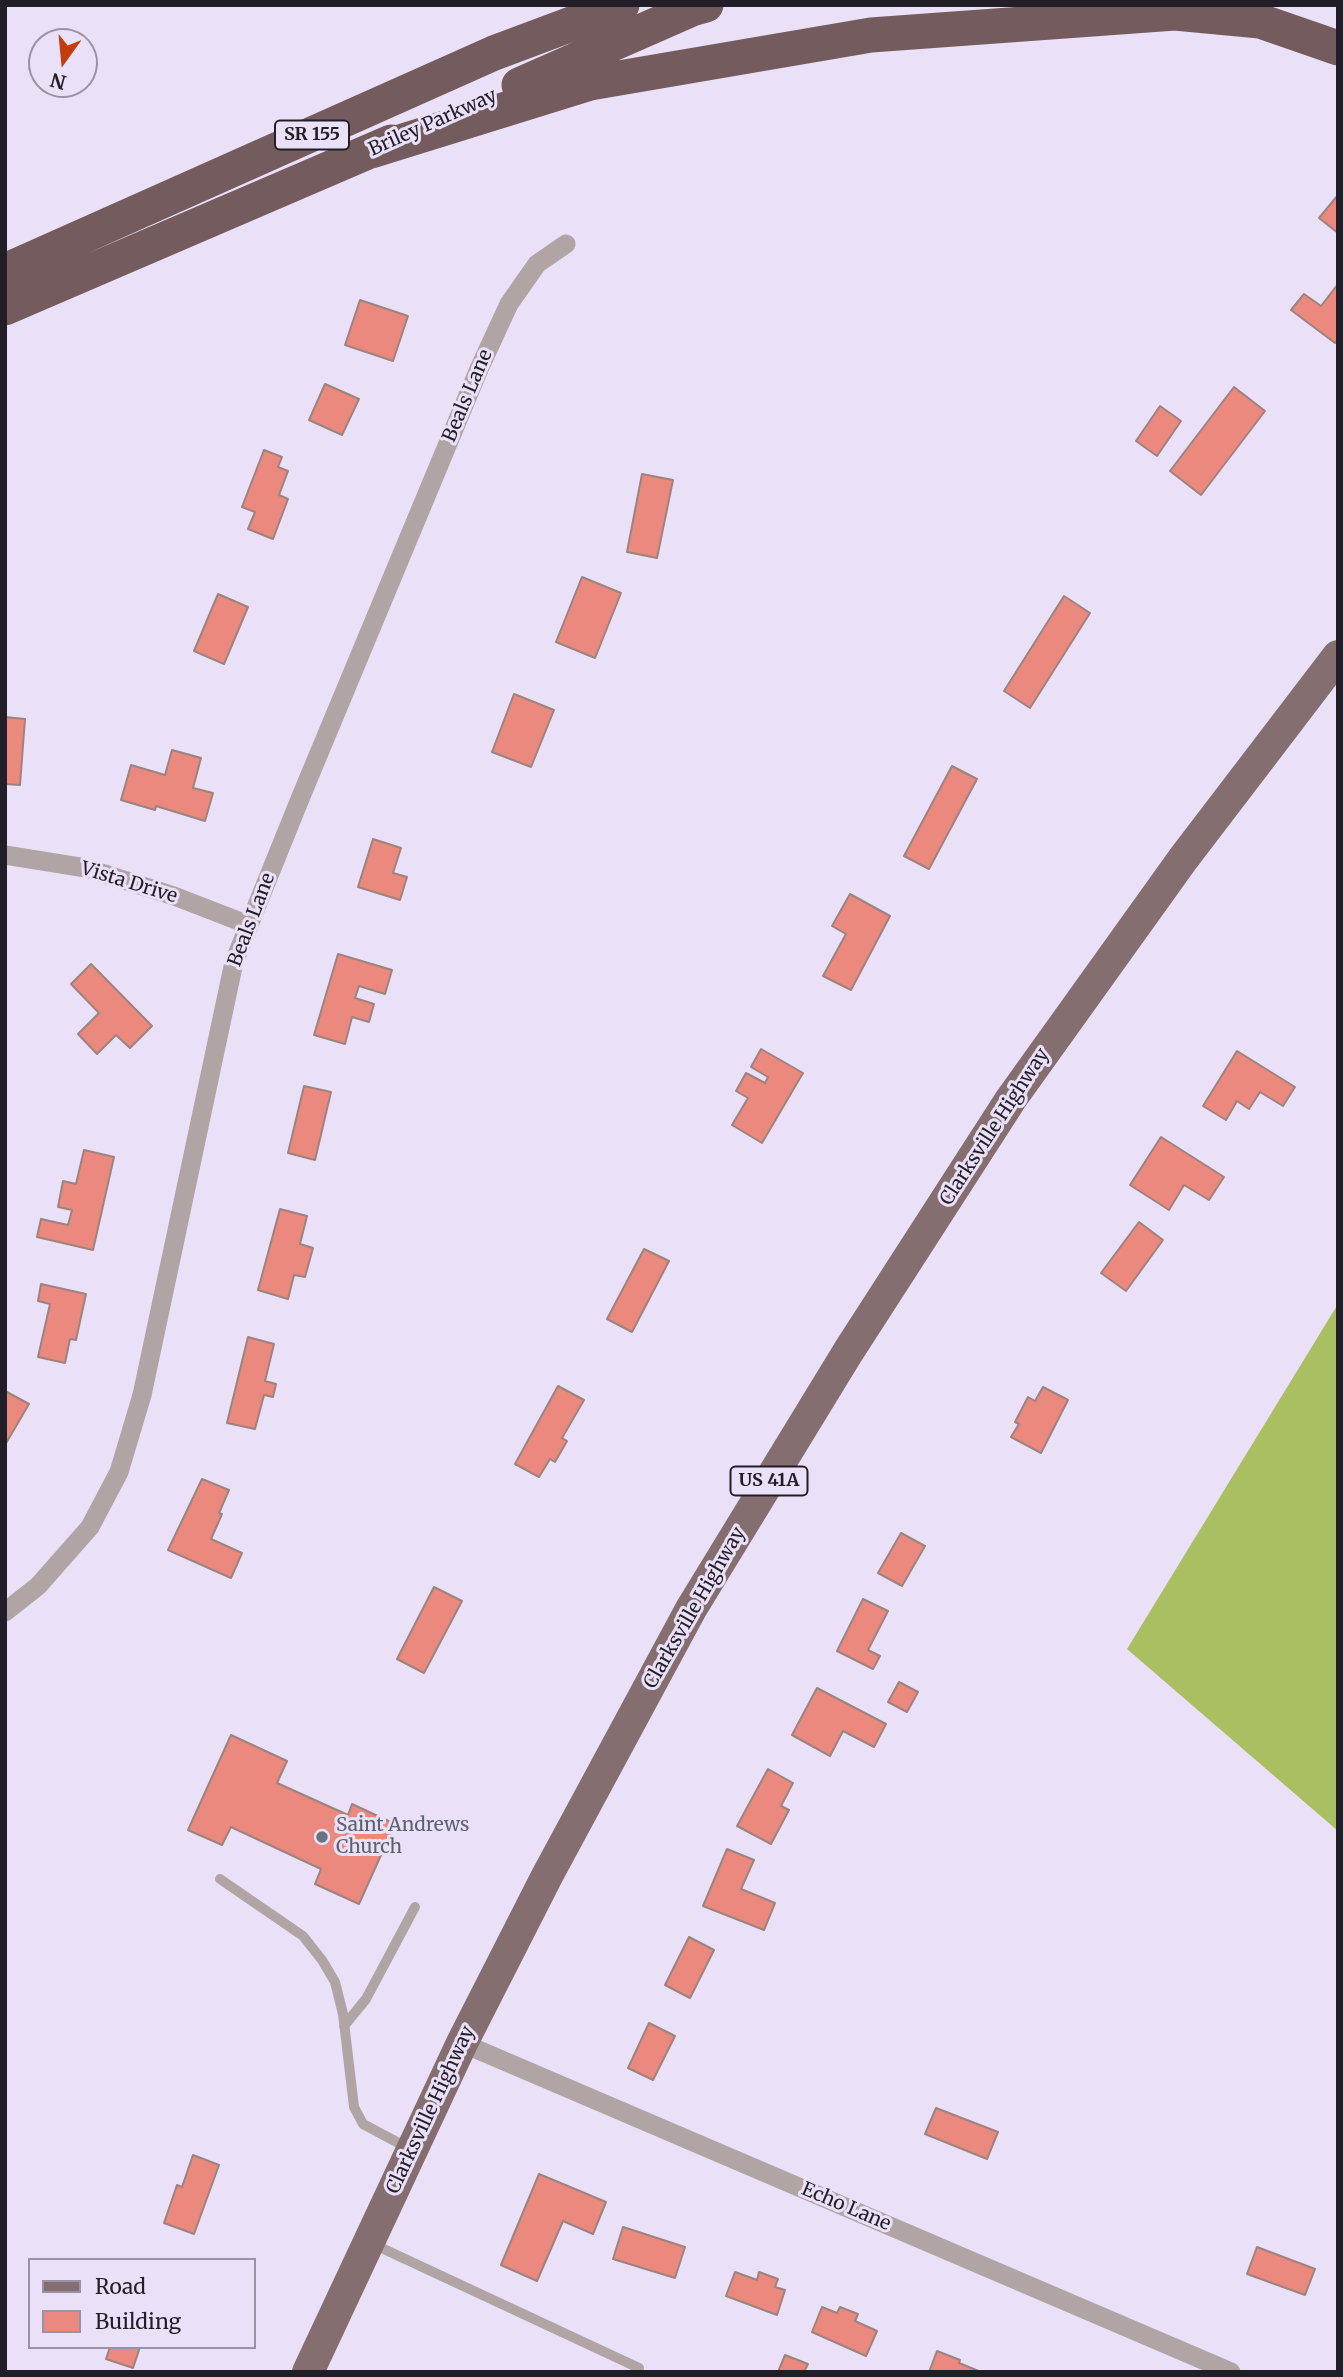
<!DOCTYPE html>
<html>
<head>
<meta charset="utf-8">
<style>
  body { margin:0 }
  #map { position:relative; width:1343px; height:2377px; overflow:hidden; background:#eae0f7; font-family:Merriweather,serif }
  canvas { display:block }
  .frame { position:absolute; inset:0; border:7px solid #221e27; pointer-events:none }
  .legend { position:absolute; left:28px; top:2258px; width:228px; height:91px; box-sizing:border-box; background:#eae0f7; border:2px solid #9a92a4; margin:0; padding:9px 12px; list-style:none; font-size:21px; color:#221e27 }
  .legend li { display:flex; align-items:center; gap:14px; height:35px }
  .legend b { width:35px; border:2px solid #9a92a4 }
  .north { position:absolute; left:28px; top:28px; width:70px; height:70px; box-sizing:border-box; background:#eae0f7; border:2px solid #9a92a4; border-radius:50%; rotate:195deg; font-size:19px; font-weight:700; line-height:28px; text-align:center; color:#221e27 }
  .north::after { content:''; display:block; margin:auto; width:24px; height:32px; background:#c53d0f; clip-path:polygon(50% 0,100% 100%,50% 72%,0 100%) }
</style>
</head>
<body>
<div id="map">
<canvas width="1343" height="2377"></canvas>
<div class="frame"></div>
<ul class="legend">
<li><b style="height:9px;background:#846e70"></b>Road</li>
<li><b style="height:19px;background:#ec897e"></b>Building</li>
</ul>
<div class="north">N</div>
</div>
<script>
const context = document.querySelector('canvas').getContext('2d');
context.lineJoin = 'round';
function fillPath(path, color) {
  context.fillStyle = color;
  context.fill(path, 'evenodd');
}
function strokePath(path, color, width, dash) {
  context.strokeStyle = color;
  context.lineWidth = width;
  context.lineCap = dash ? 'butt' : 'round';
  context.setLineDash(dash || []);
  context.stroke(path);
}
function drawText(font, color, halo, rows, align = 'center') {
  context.font = font + ' Merriweather,serif';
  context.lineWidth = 6;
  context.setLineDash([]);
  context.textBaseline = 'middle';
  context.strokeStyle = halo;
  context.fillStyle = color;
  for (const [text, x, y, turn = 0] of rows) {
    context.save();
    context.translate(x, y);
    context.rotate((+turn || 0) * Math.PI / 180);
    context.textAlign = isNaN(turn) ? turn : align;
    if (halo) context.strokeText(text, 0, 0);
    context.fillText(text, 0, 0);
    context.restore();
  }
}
const forest = new Path2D(`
  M1338 1304V1831L1127 1649Z`);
const building = new Path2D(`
  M1338 195V233L1319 218Z
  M1338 284V340L1335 343 1291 310 1304 294 1321 306Z
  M360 300 408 316 393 361 345 345Z
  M325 384 359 399 342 435 309 420Z
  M1234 387 1265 411 1201 495 1170 471Z
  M1160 406 1181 421 1157 456 1136 441Z
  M264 450 282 457 278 467 288 471 279 495 288 499 273 539 248 529 255 512 242 507Z
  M642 474 673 480 657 558 627 552Z
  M582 577 621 593 595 658 556 642Z
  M218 594 248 607 224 664 194 651Z
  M1064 596 1090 613 1030 708 1004 691Z
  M514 694 554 710 531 767 492 752Z
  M5 717 25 719 20 785 5 784Z
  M172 750 201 758 193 788 213 793 205 821 156 806 155 810 121 800 131 765 165 775Z
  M952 766 977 779 929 869 904 856Z
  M373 839 401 848 393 873 407 877 400 900 358 887Z
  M850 894 890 916 851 990 823 976 846 934 832 926Z
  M338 954 392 970 385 994 359 986 355 998 374 1004 369 1022 352 1017 345 1044 314 1035Z
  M91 964 152 1026 130 1048 116 1035 97 1054 78 1034 99 1013 71 984Z
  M761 1049 803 1073 762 1143 732 1125 748 1098 736 1091 746 1073 765 1083 768 1077 751 1067Z
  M1237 1051 1295 1087 1283 1106 1260 1092 1249 1109 1237 1101 1226 1120 1203 1106Z
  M304 1086 331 1092 315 1160 288 1153Z
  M1161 1137 1224 1177 1209 1200 1184 1185 1169 1210 1130 1185Z
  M84 1150 114 1157 93 1250 37 1237 41 1219 68 1225 72 1210 58 1207 63 1181 76 1184Z
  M280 1209 307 1216 300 1244 313 1248 305 1277 294 1275 288 1299 258 1290Z
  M1139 1222 1163 1240 1126 1291 1101 1273Z
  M644 1249 669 1261 632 1332 607 1319Z
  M41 1284 86 1294 76 1340 70 1339 65 1363 38 1357 50 1304 38 1301Z
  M248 1337 274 1344 265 1381 276 1384 273 1397 264 1395 255 1429 227 1423Z
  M558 1386 584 1400 562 1438 567 1441 555 1462 550 1459 539 1477 515 1464Z
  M1043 1387 1068 1400 1041 1453 1011 1437 1019 1424 1015 1422 1028 1397 1035 1401Z
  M5 1391 29 1404 5 1445Z
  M202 1479 229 1490 219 1513 222 1514 211 1539 242 1553 231 1578 168 1550Z
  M901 1533 925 1546 902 1586 878 1573Z
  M434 1587 462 1601 424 1673 397 1659Z
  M863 1599 888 1611 868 1650 880 1656 873 1669 837 1651Z
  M899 1682 918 1692 907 1712 888 1702Z
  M817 1688 886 1724 874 1747 843 1731 830 1756 792 1735Z
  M231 1735 287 1761 277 1783 348 1815 352 1804 395 1824 359 1904 315 1884 321 1869 231 1827 222 1845 188 1830Z
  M768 1769 793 1783 781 1806 789 1810 771 1844 737 1826Z
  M727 1849 754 1860 741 1889 775 1903 764 1930 703 1906Z
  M689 1937 714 1950 690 1998 665 1985Z
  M649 2023 675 2036 653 2080 628 2068Z
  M936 2108 998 2132 987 2159 925 2134Z
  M193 2155 219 2165 194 2234 164 2223 177 2185 182 2187Z
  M539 2174 606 2202 593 2234 563 2221 537 2281 501 2265Z
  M623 2227 685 2247 675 2278 613 2259Z
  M1257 2247 1315 2269 1305 2295 1247 2274Z
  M735 2272 757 2280 759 2272 778 2279 775 2287 785 2290 777 2315 726 2296Z
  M822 2307 837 2313 840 2307 858 2314 855 2321 877 2331 866 2356 812 2332Z
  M110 2347H140L133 2368 106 2359Z
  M937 2351 960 2360 959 2363 981 2372H929Z
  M785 2355 808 2364 804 2372H778Z`);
const lane = new Path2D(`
  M220 1879 303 1936 322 1960 335 1982 343 2014 354 2107 363 2124 408 2148
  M344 2026 366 1999 415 1907
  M373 2244 639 2368`);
const street = new Path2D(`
  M5 855 86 868 174 896 249 925
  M5 1612 38 1586 90 1527 119 1472 142 1395 234 962 302 794 479 369 509 304 537 264 566 244
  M462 2043 1231 2372`);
const primary = new Path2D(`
  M308 2372 462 2043 547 1876 691 1609 848 1352 1011 1099 1183 859 1338 656`);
const highway = new Path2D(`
  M519 85 692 9 706 5
  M371 151 590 83 871 35 1175 13 1260 21 1338 48
  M5 271 494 53 622 5
  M5 308 391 142`);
const markers = [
  [322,1837,7,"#6b7280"]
];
const shields = [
  [312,135,74],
  [769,1481,77]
];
const shieldNames = [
  ["SR 155",312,135],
  ["US 41A",769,1481]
];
const streetNames = [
  ["Briley Parkway",433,123,-24],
  ["Beals Lane",468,396,-67],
  ["Vista Drive",129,883,17],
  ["Beals Lane",252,920,-69],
  ["Clarksville Highway",995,1127,-57],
  ["Clarksville Highway",695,1608,-60],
  ["Clarksville Highway",431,2110,-65],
  ["Echo Lane",846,2207,23]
];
const worshipNames = [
  ["Saint Andrews",336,1826],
  ["Church",336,1848]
];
fillPath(forest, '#aabf61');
fillPath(building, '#ec897e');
strokePath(building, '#9d837f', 2);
strokePath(lane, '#b1a4a5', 10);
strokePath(street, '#b1a4a5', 19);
strokePath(primary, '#846e70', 32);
strokePath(highway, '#745b5e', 35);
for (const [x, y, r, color] of markers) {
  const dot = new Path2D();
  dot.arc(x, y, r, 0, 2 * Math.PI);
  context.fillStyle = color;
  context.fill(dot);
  strokePath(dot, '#eae0f7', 2.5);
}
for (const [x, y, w] of shields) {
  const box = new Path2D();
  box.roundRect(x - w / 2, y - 14.5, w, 29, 5);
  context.fillStyle = '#eae0f7';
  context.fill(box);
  strokePath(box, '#221e27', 2);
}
drawText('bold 18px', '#221e27', null, shieldNames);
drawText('19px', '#221e27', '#eae0f7', streetNames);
drawText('19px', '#5b616d', '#eae0f7', worshipNames, 'left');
</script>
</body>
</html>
